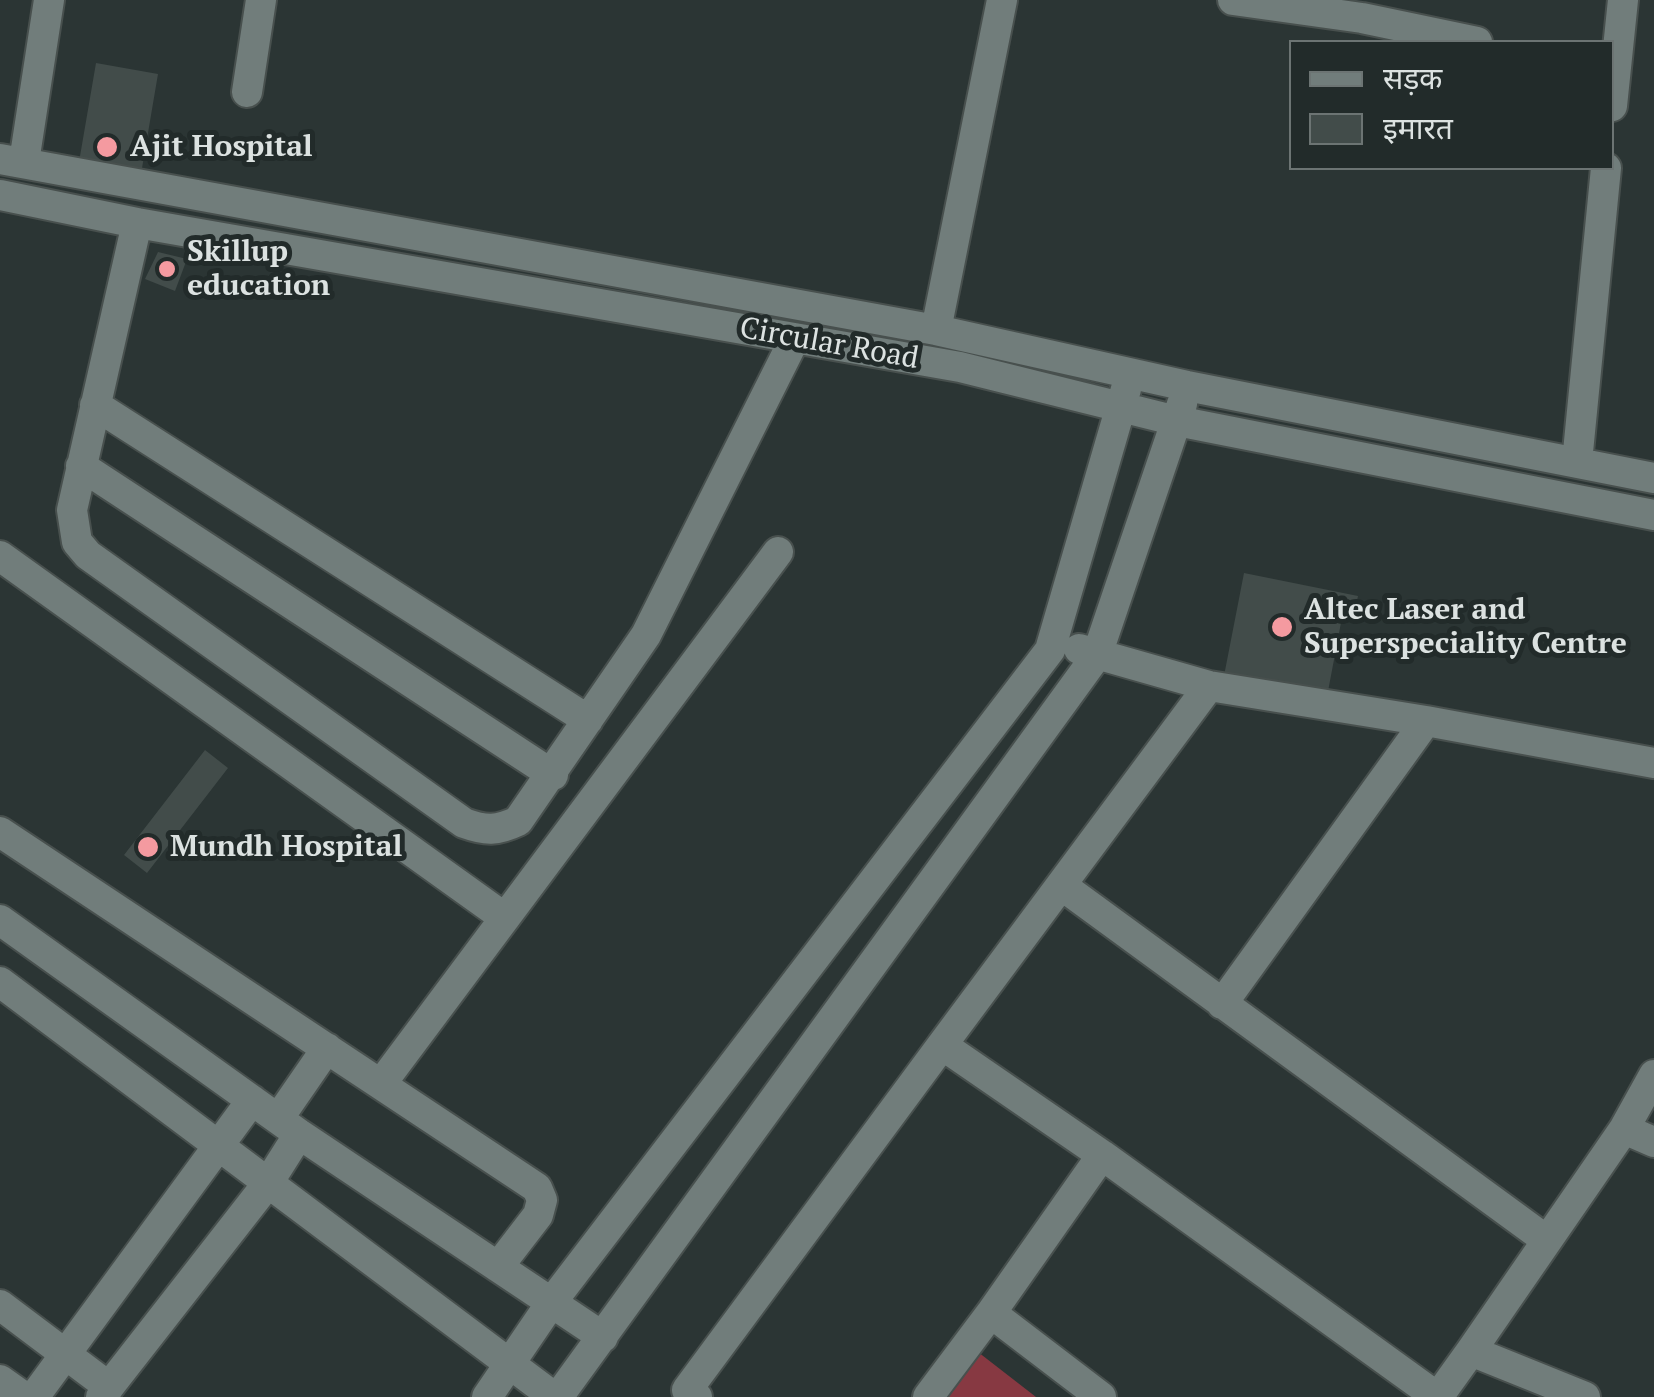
<!DOCTYPE html>
<html>
<head>
<meta charset="utf-8">
<style>
  body { margin:0 }
  #map { position:relative; width:1654px; height:1397px; overflow:hidden; background:#2b3534; font-family:"PT Serif","Noto Sans Devanagari",serif }
  canvas { display:block }
  .legend { position:absolute; left:1289px; top:40px; width:325px; height:130px; box-sizing:border-box; background:#222b2a; border:2px solid #6c7473; margin:0; padding:12px 18px; list-style:none; font-size:30px; color:#dce2e1 }
  .legend li { display:flex; align-items:center; gap:20px; height:50px }
  .legend b { width:50px; border:2px solid #6c7473 }
</style>
</head>
<body>
<div id="map">
<canvas width="1654" height="1397"></canvas>
<ul class="legend">
<li><b style="height:12px;background:#717d7b"></b>सड़क</li>
<li><b style="height:28px;background:#424c4a"></b>इमारत</li>
</ul>
</div>
<script>
const context = document.querySelector('canvas').getContext('2d');
context.lineJoin = 'round';
function fillPath(path, color) {
  context.fillStyle = color;
  context.fill(path, 'evenodd');
}
function strokePath(path, color, width, dash) {
  context.strokeStyle = color;
  context.lineWidth = width;
  context.lineCap = dash ? 'butt' : 'round';
  context.setLineDash(dash || []);
  context.stroke(path);
}
function drawText(font, color, halo, rows, align = 'center') {
  context.font = font + ' "PT Serif",serif';
  context.lineWidth = 10;
  context.setLineDash([]);
  context.textBaseline = 'middle';
  context.strokeStyle = halo;
  context.fillStyle = color;
  for (const [text, x, y, turn = 0] of rows) {
    context.save();
    context.translate(x, y);
    context.rotate((+turn || 0) * Math.PI / 180);
    context.textAlign = isNaN(turn) ? turn : align;
    if (halo) context.strokeText(text, 0, 0);
    context.fillText(text, 0, 0);
    context.restore();
  }
}
const green = new Path2D(`
  M978 1352 1036 1397H943Z`);
const building = new Path2D(`
  M96 63 158 74 141 174 79 162Z
  M158 252 187 259 175 291 145 279Z
  M1244 573 1358 596 1354 615 1343 612 1326 702 1223 681Z
  M205 750 228 768 147 873 124 855Z`);
const minor = new Path2D(`
  M1233 0 1362 18 1477 42
  M247 92 261 0
  M1612 106 1623 0
  M0 159 936 330 1187 386 1654 478
  M24 162 49 0
  M0 195 137 223 960 367 1177 421 1654 515
  M137 223 72 510 77 542 88 555 464 823C486 831 497 831 518 821L646 635 795 338
  M936 330 1002 0
  M95 405 588 720
  M1577 462 1606 168
  M81 466 553 775
  M0 556 505 918
  M1079 649 1209 686 1426 721 1654 763
  M1209 686 942 1045 1102 1155 1437 1397
  M0 832 537 1188 542 1200 538 1215 498 1267
  M1061 885 1545 1239
  M0 920 299 1134 603 1337
  M0 982 554 1397
  M1222 1004 1426 721
  M381 1084 778 552
  M278 1119 327 1048
  M1624 1129 1654 1075
  M0 1305 109 1387
  M991 1313 1101 1397
  M1471 1351 1624 1129 1654 1142
  M0 1380 24 1397
  M34 1397 252 1100
  M101 1397 268 1183 299 1134
  M487 1397 551 1303 1050 650 1126 389
  M558 1397 1097 655 1182 404
  M697 1397 687 1390 942 1045
  M928 1397 991 1313 1102 1155
  M1438 1397 1471 1351 1585 1397`);
const markers = [
  [107,147,12,"#f49aa0"],
  [167,269,10,"#f49aa0"],
  [1282,627,12,"#f49aa0"],
  [148,847,12,"#f49aa0"]
];
const poiNames = [
  ["Ajit Hospital",130,147],
  ["Skillup",187,252],
  ["education",187,286],
  ["Altec Laser and",1304,610],
  ["Superspeciality Centre",1304,644],
  ["Mundh Hospital",170,847]
];
const streetNames = [
  ["Circular Road",829,344,10]
];
fillPath(green, '#873942');
fillPath(building, '#424c4a');
strokePath(minor, '#48504e', 34);
strokePath(minor, '#717d7b', 30);
for (const [x, y, r, color] of markers) {
  const dot = new Path2D();
  dot.arc(x, y, r, 0, 2 * Math.PI);
  context.fillStyle = color;
  context.fill(dot);
  strokePath(dot, '#222b2a', 4);
}
drawText('bold 30px', '#dce2e1', '#222b2a', poiNames, 'left');
drawText('30px', '#dce2e1', '#222b2a', streetNames);
</script>
</body>
</html>
